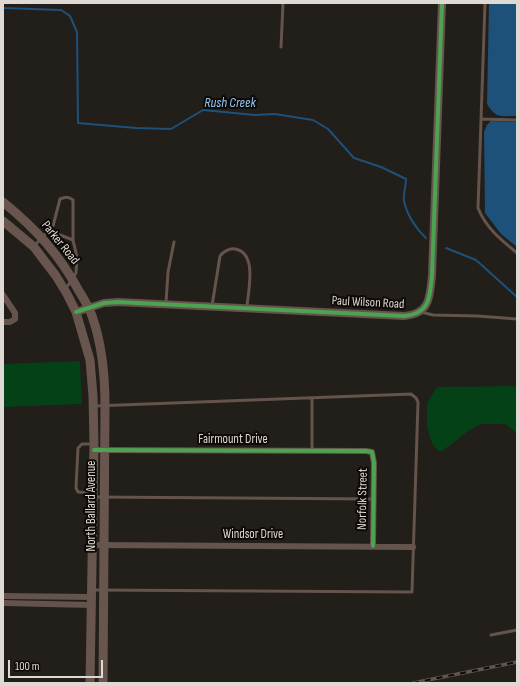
<!DOCTYPE html>
<html>
<head>
<meta charset="utf-8">
<style>
  body { margin:0 }
  #map { position:relative; width:520px; height:686px; overflow:hidden; background:#221e1a; font-family:"Sofia Sans Condensed",sans-serif }
  canvas { display:block }
  .frame { position:absolute; inset:0; border:4px solid #ded9d3; pointer-events:none }
  .scale { position:absolute; left:8px; top:660px; width:95px; height:18px; box-sizing:border-box; border:2px solid #ded9d3; border-top:0; padding-left:5px; font-size:12px; line-height:14px; white-space:nowrap; color:#ded9d3; -webkit-text-stroke:3px #0d0906; paint-order:stroke }
</style>
</head>
<body>
<div id="map">
<canvas width="520" height="686"></canvas>
<div class="frame"></div>
<div class="scale">100 m</div>
</div>
<script>
const context = document.querySelector('canvas').getContext('2d');
context.lineJoin = 'round';
function fillPath(path, color) {
  context.fillStyle = color;
  context.fill(path, 'evenodd');
}
function strokePath(path, color, width, dash) {
  context.strokeStyle = color;
  context.lineWidth = width;
  context.lineCap = dash ? 'butt' : 'round';
  context.setLineDash(dash || []);
  context.stroke(path);
}
function drawText(font, color, halo, rows, align = 'center') {
  context.font = font + ' "Sofia Sans Condensed",sans-serif';
  context.lineWidth = 4;
  context.setLineDash([]);
  context.textBaseline = 'middle';
  context.strokeStyle = halo;
  context.fillStyle = color;
  for (const [text, x, y, turn = 0] of rows) {
    context.save();
    context.translate(x, y);
    context.rotate((+turn || 0) * Math.PI / 180);
    context.textAlign = isNaN(turn) ? turn : align;
    if (halo) context.strokeText(text, 0, 0);
    context.fillText(text, 0, 0);
    context.restore();
  }
}
const green = new Path2D(`
  M80 361 82 404 3 407V364Z
  M517 386V433L505 424H481L468 431 452 444 440 452 433 445 427 428V403L437 387Z`);
const water = new Path2D(`
  M489 3H517V116C501 116 496 119 487 104Z
  M491 121 517 122V247L501 234 485 213 484 132 487 125Z`);
const stream = new Path2D(`
  M3 8 61 10 70 16 77 32 78 123 136 128 171 129 203 110 255 115 275 114 313 120 328 129 354 158 381 167 406 179C406 186 403 194 404 201 407 215 416 229 426 238
  M446 248 476 260 517 297`);
const service = new Path2D(`
  M485 3 478 208C486 228 501 240 517 253
  M281 47 283 3
  M481 119 517 120
  M48 233H55L73 240
  M35 245 53 226 60 199C65 197 68 196 73 200V240L77 257 76 273 65 290
  M166 303 168 272 174 242
  M212 306 220 256C223 252 229 248 235 249 258 253 248 291 247 307
  M421 312 433 315 477 316 517 319
  M312 398V450
  M92 493 78 492 76 488 78 448 82 444H92
  M95 497 374 499
  M94 590 412 592 418 402 416 398 411 394 94 406
  M491 635 517 630`);
const minor = new Path2D(`
  M3 295 15 313V319L10 322H3
  M94 450 366 451 372 452 374 463 373 546
  M93 545 413 547
  M3 596 92 597
  M3 603 92 605`);
const tertiary = new Path2D(`
  M76 312 104 303 118 302 404 316C430 314 430 297 432 275L442 3`);
const secondary = new Path2D(`
  M3 202C36 229 59 254 79 291 84 299 89 307 92 316 102 344 105 376 105 406L103 683
  M3 221 34 247 56 276 67 294 76 312 90 360 93 396 94 444 90 683`);
const rail = new Path2D(`
  M413 683 517 662`);
const cycleway = new Path2D(`
  M76 312 104 303 118 302 404 316C430 314 430 297 432 275L442 3
  M94 450 366 451 372 452 374 463 373 546`);
const streetNames = [
  ["Parker Road",60,243,51],
  ["Paul Wilson Road",368,303,3],
  ["Fairmount Drive",233,440],
  ["Norfolk Street",363,499,-89],
  ["North Ballard Avenue",92,506,-90],
  ["Windsor Drive",253,535]
];
const waterNames = [
  ["Rush Creek",230,103]
];
fillPath(green, '#054116');
fillPath(water, '#1d517a');
strokePath(stream, '#1d517a', 2);
strokePath(service, '#64544c', 3);
strokePath(minor, '#64544c', 6);
strokePath(tertiary, '#64544c', 8);
strokePath(secondary, '#68554d', 9);
strokePath(rail, '#5e5550', 3.5);
strokePath(rail, '#0d0906', 2, [6]);
strokePath(cycleway, '#4ca352', 4);
drawText('13px', '#ded9d3', '#0d0906', streetNames);
drawText('italic 14px', '#92c8f8', '#0d0906', waterNames);
</script>
</body>
</html>
